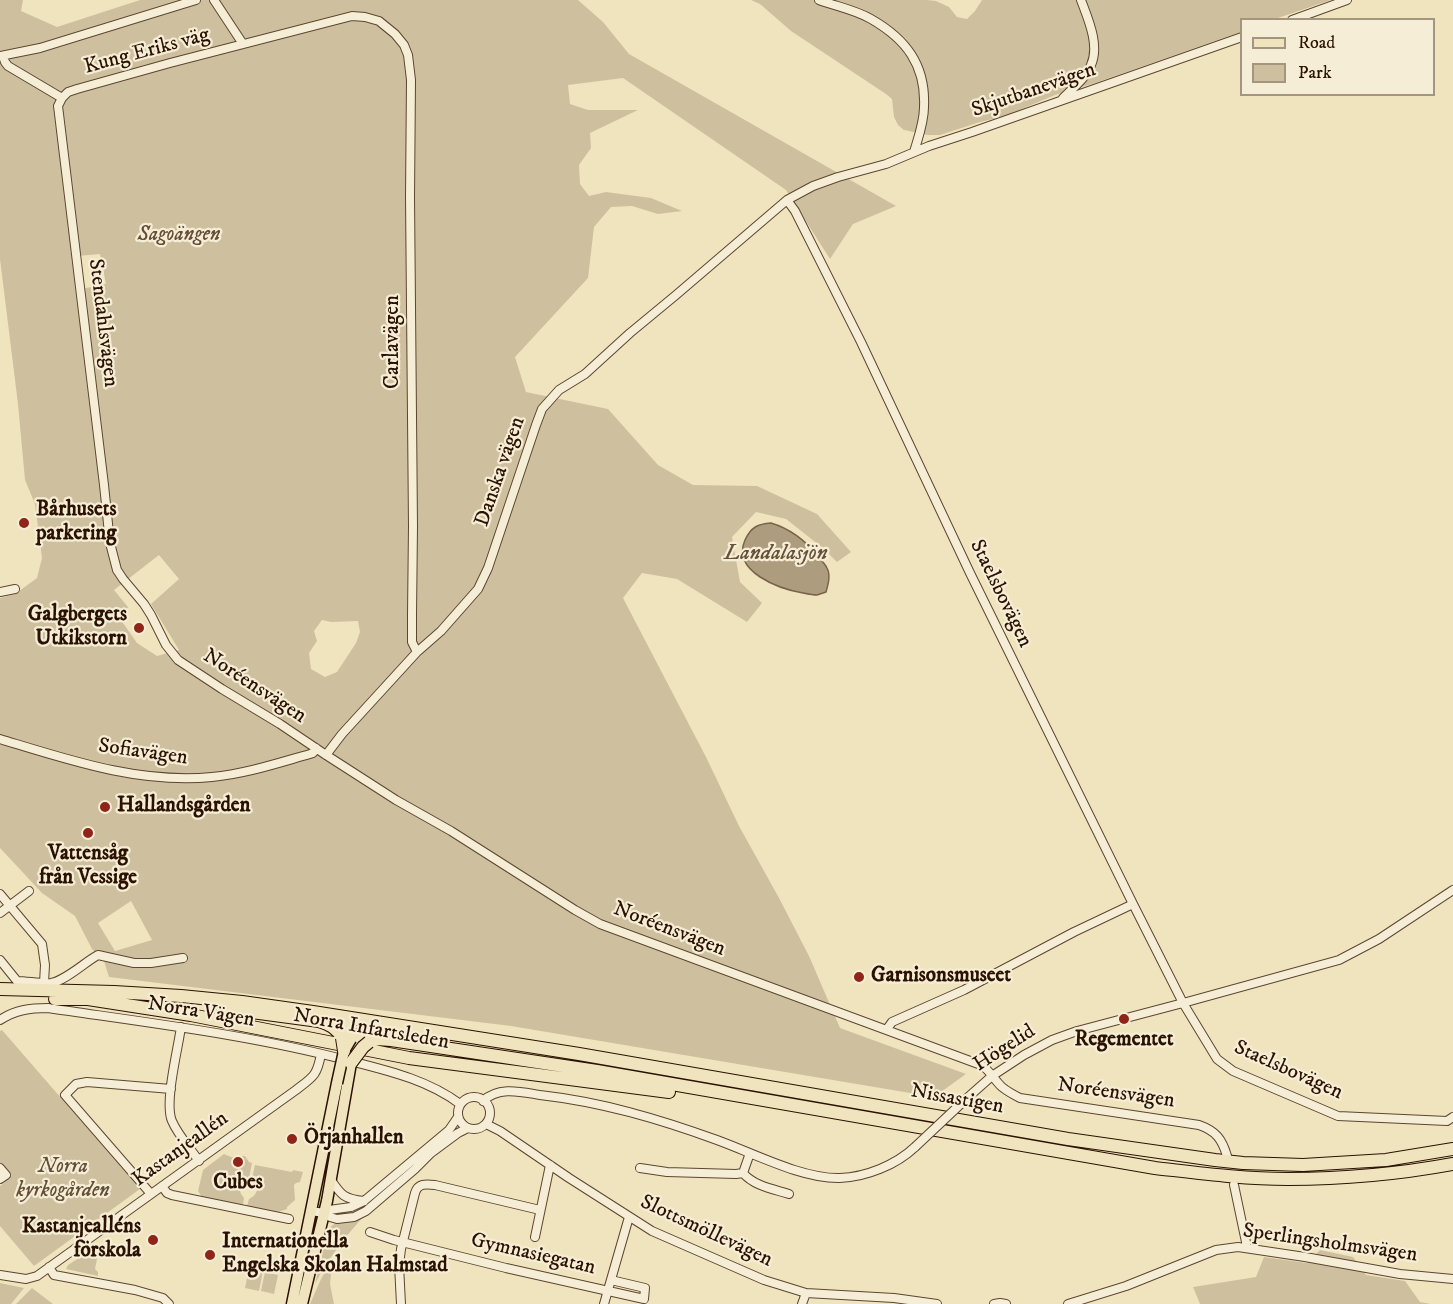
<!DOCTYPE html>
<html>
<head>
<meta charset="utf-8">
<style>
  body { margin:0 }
  #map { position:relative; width:1453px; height:1304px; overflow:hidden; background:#f0e4be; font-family:"IM FELL DW Pica",serif }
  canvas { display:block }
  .legend { position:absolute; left:1240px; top:18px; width:195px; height:78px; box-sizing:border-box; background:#f5edd5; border:2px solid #a49580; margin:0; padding:8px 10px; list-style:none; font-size:18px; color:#2a1100 }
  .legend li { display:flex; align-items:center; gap:12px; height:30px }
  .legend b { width:30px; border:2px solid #a49580 }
</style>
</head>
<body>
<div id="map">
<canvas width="1453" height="1304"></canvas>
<ul class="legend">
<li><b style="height:8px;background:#f0e4be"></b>Road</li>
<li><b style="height:16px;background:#cec09e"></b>Park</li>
</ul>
</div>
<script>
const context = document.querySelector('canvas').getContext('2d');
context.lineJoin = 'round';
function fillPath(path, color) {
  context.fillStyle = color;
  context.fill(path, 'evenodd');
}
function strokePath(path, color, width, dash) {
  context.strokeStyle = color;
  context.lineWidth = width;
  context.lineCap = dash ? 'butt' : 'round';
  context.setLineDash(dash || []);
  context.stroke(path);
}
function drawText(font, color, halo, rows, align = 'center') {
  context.font = font + ' "IM FELL DW Pica",serif';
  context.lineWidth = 4.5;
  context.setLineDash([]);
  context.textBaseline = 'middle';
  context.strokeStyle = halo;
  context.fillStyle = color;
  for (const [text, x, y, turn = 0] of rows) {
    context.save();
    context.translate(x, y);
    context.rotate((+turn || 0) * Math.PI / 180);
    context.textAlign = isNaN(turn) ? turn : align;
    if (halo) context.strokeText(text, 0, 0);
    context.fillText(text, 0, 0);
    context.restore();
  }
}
const green = new Path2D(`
  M0 0H23L21 11 57 27 140 0H578L603 22 629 54 896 206 853 224 830 259 786 190 623 78 568 85 570 104 588 110H638L590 133 591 148 579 165 580 184 589 196 606 192 651 198 682 211 658 214 632 206 611 207 594 227 588 278 515 357 526 392 608 409 658 465 693 485 757 486 817 514 851 552 837 562 824 549 786 519 756 512 732 537 740 582 762 603 747 622 677 579 642 573 623 598 706 757 739 826 779 898 809 956 840 1028 966 1074 934 1097 511 1026 109 977 104 961 92 949 75 916 42 893 0 848V598L15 594 37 578 42 558 35 504 25 480 18 404 0 259ZM100 254 106 284 81 289 78 256ZM159 555 179 579 151 604 179 650 157 656 137 643 121 620 128 607 114 590ZM322 620 331 622 358 621 360 632 356 643 337 672 325 677 311 669 309 653 317 641 314 631ZM131 901 152 940 115 951 98 923Z
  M751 0H927L936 1 949 7 957 17 967 19 975 11 982 0H1331L1275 19 1242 20 1241 32 1095 83 1055 95 1005 116 980 122 940 135H928L904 130 898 125 894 117 892 99 886 94 791 31 760 4Z
  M2 1030 140 1189 34 1266 0 1226V1186L10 1178 0 1165V1031Z
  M224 1154 231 1157 245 1156 249 1162 252 1163 249 1178 243 1181 239 1188 241 1194 244 1198 243 1205 202 1197 198 1191 203 1170Z
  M255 1165 292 1172 293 1170 303 1172 300 1182 296 1183 294 1185 295 1200 287 1207V1209L278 1212 247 1206 249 1199C258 1195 260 1186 252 1179Z
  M368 1212C347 1234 329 1257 315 1284L329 1228 337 1222Z
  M100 1244 95 1269 98 1272V1276L66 1269 68 1265Z
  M1320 1250 1353 1257 1366 1275 1405 1281 1420 1302 1431 1304H1200L1193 1287 1256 1277 1264 1257 1307 1263Z
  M330 1263 332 1264 330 1284 334 1304H310L321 1279Z
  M249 1268 263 1271 259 1291 245 1288Z
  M265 1272 278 1275 274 1294 261 1291Z
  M0 1283 24 1288 11 1304H0Z
  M32 1288 53 1304H16Z`);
const water = new Path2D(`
  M771 523C791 529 805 540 818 556 821 560 825 564 827 568 831 575 828 585 826 592 823 593 820 594 817 595 813 595 808 594 803 593 780 589 731 572 745 540 751 527 758 524 771 523Z`);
const minor = new Path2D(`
  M214 0 243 44
  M819 0C835 6 856 10 871 19 906 39 926 65 924 107 924 123 918 138 914 152
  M1292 20 1347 0
  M0 56 40 48 196 0
  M3 56 5 62 8 66 62 98 58 106 59 114 104 485 110 543 117 570 123 579 144 604 151 615 166 645 178 660 222 689 280 724 326 755 396 800 451 831 575 910 600 924 981 1065C990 1070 994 1080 1002 1087 1008 1092 1014 1095 1020 1098L1199 1125C1216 1131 1222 1139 1227 1156
  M62 98 68 92 77 89 170 63 352 16 365 17 379 21 395 34 404 45 408 55 411 80 410 197 413 526 412 615V642L417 652
  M1063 98C1073 88 1086 78 1091 65 1100 45 1088 19 1081 0
  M787 200 795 211 861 342 970 573 1133 904 1183 1003 1217 1059 1233 1071 1338 1116 1447 1121 1453 1117
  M0 592 15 589
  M0 739C69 760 139 784 212 777 245 774 278 763 310 754L313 753 316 748
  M326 755 342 734 417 652 441 631 478 589 488 568 536 425 542 409 559 390 585 374 630 333 676 295 787 200 813 186 838 177 886 164 929 146 972 132 1242 37
  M0 894 42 944 45 965 44 983
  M0 913 29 891
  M0 960 17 981C28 981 40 984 51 983 65 981 85 962 98 955L134 963H151L183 958
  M0 1020C15 1010 30 1008 48 1008 150 1023 251 1035 350 1061 389 1071 428 1080 460 1104
  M181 1027C178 1049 164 1103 172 1121 178 1135 190 1148 199 1161
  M887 1029 892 1022 964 990 1074 932 1133 904
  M458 1113a16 16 0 1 1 32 0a16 16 0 1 1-32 0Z
  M966 1099 992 1076 1024 1055 1052 1040 1077 1031 1183 1003 1339 960 1379 939 1453 890
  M483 1101C499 1086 521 1092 540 1095 602 1102 659 1119 717 1140 753 1153 802 1179 840 1178 866 1177 896 1165 915 1147
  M486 1124 500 1131 569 1178 652 1231 764 1280 806 1293 894 1298 937 1304
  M0 1168 6 1175 0 1179
  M640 1168 667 1172 736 1174 743 1173 750 1153
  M743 1173C754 1186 773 1189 789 1194
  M331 1180C341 1195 344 1199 364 1201
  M1234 1185 1246 1242V1247
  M162 1186 167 1193 172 1195 289 1219
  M151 1194 65 1095 76 1084 87 1082 171 1089
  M311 1211 324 1213 330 1217 337 1219 354 1217 366 1211 415 1169 431 1153 458 1133 468 1128
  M324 1213 329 1210 351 1207 364 1201 449 1130 458 1117
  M370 1232 394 1240 506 1268 644 1299 645 1288 611 1280
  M535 1237 550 1165
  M49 1267 54 1275 135 1290 163 1298 169 1304
  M0 1275 26 1279 37 1276 296 1090C313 1077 317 1076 321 1054
  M401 1304 399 1265 401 1249 415 1193C418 1183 426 1184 435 1185L540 1210
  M604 1304 629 1217
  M802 1304 806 1293
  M994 1304 1000 1303 1006 1304
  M1068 1304 1126 1286 1216 1250 1238 1247 1305 1257 1400 1274 1453 1279`);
const major = new Path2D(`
  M292 1304 337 1083
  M302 1304 327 1201 351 1063`);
const highway = new Path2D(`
  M0 989 114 992 181 996 242 1002 313 1012 579 1054 1068 1139 1215 1160 1243 1163 1303 1165 1386 1160 1453 1149
  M55 999H88L191 1015 409 1058 669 1092
  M222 1008 319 1021C329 1024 337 1028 342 1038
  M333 1016 345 1024 353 1038C366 1029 377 1030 393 1032
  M369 1042 377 1039 391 1040 597 1071 1155 1168C1199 1173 1243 1179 1288 1179 1343 1179 1399 1174 1453 1164`);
const minorBridge = new Path2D(`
  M915 1147 966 1099`);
const majorBridge = new Path2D(`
  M337 1083 344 1051 351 1039`);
const highwayBridge = new Path2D(`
  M342 1038 344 1051
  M351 1063 363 1047 369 1042`);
const markers = [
  [24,523,6,"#8f2418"],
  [139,628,6,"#8f2418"],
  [105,807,6,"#8f2418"],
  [88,833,6,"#8f2418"],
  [859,977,6,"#8f2418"],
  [1124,1019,6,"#8f2418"],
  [292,1139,6,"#8f2418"],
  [238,1162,6,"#8f2418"],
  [153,1240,6,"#8f2418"],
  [210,1255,6,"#8f2418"]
];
const streetNames = [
  ["Kung Eriks väg",147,52,-15],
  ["Skjutbanevägen",1034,91,-19],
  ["Stendahlsvägen",102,323,83],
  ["Carlavägen",394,342,-90],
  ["Danska vägen",501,472,-71],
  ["Staelsbovägen",1000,594,64],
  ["Noréensvägen",254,687,33],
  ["Sofiavägen",143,753,8],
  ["Noréensvägen",669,930,21],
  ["Norra Vägen",201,1013,9],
  ["Norra Infartsleden",371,1030,10],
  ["Högelid",1005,1049,-33],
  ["Staelsbovägen",1288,1071,24],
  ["Noréensvägen",1116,1094,8],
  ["Nissastigen",957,1100,10],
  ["Kastanjeallén",181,1150,-36],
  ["Slottsmöllevägen",706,1232,25],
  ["Sperlingsholmsvägen",1330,1244,8],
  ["Gymnasiegatan",533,1255,13]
];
const parkNames = [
  ["Sagoängen",179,236],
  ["Norra",63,1168],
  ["kyrkogården",63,1192]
];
const poiNames = [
  ["Bårhusets",36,511],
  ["parkering",36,535],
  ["Galgbergets",127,616,"right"],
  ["Utkikstorn",127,640,"right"],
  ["Hallandsgården",117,807],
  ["Vattensåg",88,855,"center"],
  ["från Vessige",88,879,"center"],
  ["Garnisonsmuseet",871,977],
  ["Regementet",1124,1041,"center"],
  ["Örjanhallen",304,1139],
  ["Cubes",238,1184,"center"],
  ["Kastanjealléns",141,1228,"right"],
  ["förskola",141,1252,"right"],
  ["Internationella",222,1243],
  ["Engelska Skolan Halmstad",222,1267]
];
const waterNames = [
  ["Landalasjön",776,554]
];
fillPath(green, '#cec09e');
fillPath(water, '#ad9c7d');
strokePath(water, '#79644b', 1.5);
strokePath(minor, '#5c4630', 10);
strokePath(major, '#2a1100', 13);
strokePath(highway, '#2a1100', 14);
strokePath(minor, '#f5edd5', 8);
strokePath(major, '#f0e4be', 10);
strokePath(highway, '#f0e4be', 12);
strokePath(minorBridge, '#5c4630', 10, []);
strokePath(majorBridge, '#2a1100', 13, []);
strokePath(highwayBridge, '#2a1100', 14, []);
strokePath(minorBridge, '#f5edd5', 8);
strokePath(majorBridge, '#f0e4be', 10);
strokePath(highwayBridge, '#f0e4be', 12);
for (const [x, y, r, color] of markers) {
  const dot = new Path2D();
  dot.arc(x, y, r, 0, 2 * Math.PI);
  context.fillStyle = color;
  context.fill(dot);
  strokePath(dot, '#f5edd5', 2);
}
drawText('21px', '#2a1100', '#f5edd5', streetNames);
drawText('italic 21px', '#634e37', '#f5edd5', parkNames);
drawText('bold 21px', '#2a1100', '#f5edd5', poiNames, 'left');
drawText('italic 22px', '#655038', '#f5edd5', waterNames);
</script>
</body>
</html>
